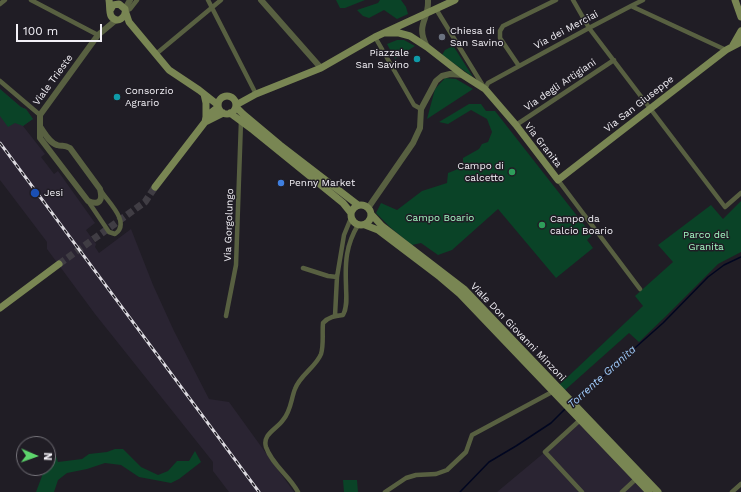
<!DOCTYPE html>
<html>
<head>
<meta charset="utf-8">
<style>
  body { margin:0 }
  #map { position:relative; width:741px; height:492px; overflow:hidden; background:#201d25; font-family:"Work Sans",sans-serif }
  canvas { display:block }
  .north { position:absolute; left:16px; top:436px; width:40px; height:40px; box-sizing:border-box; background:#201d25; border:1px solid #747279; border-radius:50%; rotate:92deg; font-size:11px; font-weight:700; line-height:16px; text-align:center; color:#f3f1f7 }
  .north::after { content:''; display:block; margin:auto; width:14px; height:18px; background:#5dd56c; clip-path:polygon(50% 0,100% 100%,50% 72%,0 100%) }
  .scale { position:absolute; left:16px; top:24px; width:86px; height:18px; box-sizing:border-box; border:2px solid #f3f1f7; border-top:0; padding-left:5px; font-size:12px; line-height:14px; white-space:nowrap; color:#f3f1f7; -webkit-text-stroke:3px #201d25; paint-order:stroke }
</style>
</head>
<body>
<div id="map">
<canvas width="741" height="492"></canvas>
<div class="north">N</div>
<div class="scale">100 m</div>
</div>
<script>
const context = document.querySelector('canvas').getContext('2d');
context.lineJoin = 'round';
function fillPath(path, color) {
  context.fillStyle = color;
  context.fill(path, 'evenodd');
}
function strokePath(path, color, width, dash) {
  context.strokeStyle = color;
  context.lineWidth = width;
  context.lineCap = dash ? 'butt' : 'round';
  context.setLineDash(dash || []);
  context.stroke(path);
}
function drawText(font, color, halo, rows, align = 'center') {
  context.font = font + ' "Work Sans",sans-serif';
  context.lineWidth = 3;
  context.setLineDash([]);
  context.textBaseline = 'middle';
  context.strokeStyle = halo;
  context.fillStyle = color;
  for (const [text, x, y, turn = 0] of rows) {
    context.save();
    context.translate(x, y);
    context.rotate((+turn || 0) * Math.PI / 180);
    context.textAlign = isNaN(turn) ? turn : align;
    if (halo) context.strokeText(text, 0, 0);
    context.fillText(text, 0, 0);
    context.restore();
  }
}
const built = new Path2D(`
  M0 89 21 107 26 109 33 119 23 126 45 154 41 157 54 174 58 171 95 223 86 230 96 244 95 247 99 253 131 229 153 285 174 331 209 399 229 402 294 492H229L213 471V462L95 314 47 249V242L0 180Z
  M580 420 649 492H497L545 452Z`);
const green = new Path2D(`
  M336 0H365L345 8H340Z
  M380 0H401L406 7 408 14 397 19 384 10 369 18 363 16 357 10 378 3Z
  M397 40H404L415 46 395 59 387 44Z
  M453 46 454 47 473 77 442 55 445 50Z
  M445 78 456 79 473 89 427 119 435 89Z
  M0 89 21 107 26 109 33 119 23 126 15 123 8 127 0 116Z
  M469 104H481L486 111H495L592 235 587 240 593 248 556 278 498 209 452 250 438 255 421 243 412 245 391 228 376 213 381 203 397 210 422 191 447 183 448 173 463 167V158L479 149 482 144 488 142 492 132 487 119 471 110 448 124 439 122Z
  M741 201V252L718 264 665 317 639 342 629 333 564 391 558 386 643 306 635 296 673 262 658 245 711 205 723 219Z
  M115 449H123L141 467 158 475 168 471 177 461H189L195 451 201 462 179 479 171 483 139 477 121 465 105 463 87 469 67 473 58 480 54 492H36L45 468H48L49 457 54 454 56 456 58 462 82 459 89 454 107 452Z
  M343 480H357L358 492H344Z`);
const stream = new Path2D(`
  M574 402 663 323 708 277 724 265 741 257
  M460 492 489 462 516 446 551 423 566 408`);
const secondaryTunnel = new Path2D(`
  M59 264 145 202 155 187`);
const minor = new Path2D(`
  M31 0 98 35
  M208 0 256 94
  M573 0 589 28 725 207 741 193
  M0 4 5 0
  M631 6 643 0
  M436 9 485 89 488 83 589 28 631 6 726 50
  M126 11 130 9 137 0
  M375 37 406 91 414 105 421 109
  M156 54 221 0
  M519 66 500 38V31L503 26 556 0
  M0 81 40 115
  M516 125 614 60
  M558 180 640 289
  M88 201 109 232 115 234C131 223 109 203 101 191
  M303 268 328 276 337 277
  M226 316 236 265 241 121
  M335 316 337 277 344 235 351 218
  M580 420 545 452 582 492
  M298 492C290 476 272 465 266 447 262 434 277 429 283 420 291 411 291 399 295 389 300 375 316 367 321 354 324 345 322 333 323 323 328 317 335 316 343 315 348 306 346 295 346 285 345 262 346 245 358 225
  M385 492 406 478 416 475 436 474 447 470 466 452 472 435 552 392
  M622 492 636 479
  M732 492 741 484`);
const tertiary = new Path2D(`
  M261 0 321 68
  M125 9 130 0
  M427 47C415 23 429 22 428 0
  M41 128C45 134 50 143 57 145 63 147 63 144 70 148L100 189C103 200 100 206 88 201L40 138V115L98 35 116 20
  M368 208 413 143 420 128 421 109 436 81 442 76 450 74 463 75`);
const secondary = new Path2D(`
  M109 0C110 5 109 12 111 16 117 25 127 17 125 9L119 4 113 5 111 9
  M735 0 741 17
  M126 13 129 22 169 70 199 90 218 105
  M384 33H399L410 36 427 47 463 75 485 89 516 125 558 180 726 50 741 42
  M733 45 741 31
  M204 94 206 103V117
  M218 105a9 9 0 1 1 18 0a9 9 0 1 1-18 0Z
  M236 105 256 94 321 68 375 37 455 0
  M236 107 243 114 280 145 358 205
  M230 113 253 130 343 203 351 213
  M205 122 223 113
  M155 187 205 122 206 117 218 107
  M351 215a10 10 0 1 1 20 0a10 10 0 1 1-20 0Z
  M371 214 382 226 464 289 658 492
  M365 225 378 230 440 277 460 294 649 492
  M0 308 59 264`);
const rail = new Path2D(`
  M0 143 259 492`);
const markers = [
  [442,37,4,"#6b7280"],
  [417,59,4,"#0f9aa8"],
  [117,97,4,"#0f9aa8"],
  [512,172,4,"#2e9e5b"],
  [281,183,4,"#3f7fe0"],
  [35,193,5,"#1a4fb4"],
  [542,225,4,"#2e9e5b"]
];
const streetNames = [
  ["Via dei Merciai",566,30,-28],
  ["Viale Trieste",53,80,-54],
  ["Via degli Artigiani",560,85,-34],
  ["Via San Giuseppe",639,104,-38],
  ["Via Granita",543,145,52],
  ["Via Gorgolungo",229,225,-88],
  ["Viale Don Giovanni Minzoni",518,332,46]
];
const poiNames = [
  ["Chiesa di",450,31],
  ["San Savino",450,43],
  ["Piazzale",409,53,"right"],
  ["San Savino",409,65,"right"],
  ["Consorzio",125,91],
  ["Agrario",125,103],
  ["Campo di",504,166,"right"],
  ["calcetto",504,178,"right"],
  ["Penny Market",289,183],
  ["Jesi",44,193],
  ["Campo da",550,219],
  ["calcio Boario",550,231]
];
const parkNames = [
  ["Campo Boario",440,218],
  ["Parco del",706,235],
  ["Granita",706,247]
];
const waterNames = [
  ["Torrente Granita",602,377,-42]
];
fillPath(built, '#2a2432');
fillPath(green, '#0a4327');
strokePath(stream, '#000620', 1.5);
strokePath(secondaryTunnel, '#403d44', 7, [7, 3.5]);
strokePath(minor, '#586041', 4.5);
strokePath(tertiary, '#586041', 6);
strokePath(secondary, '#798653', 7);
strokePath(rail, '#dbd9df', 3);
strokePath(rail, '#201d25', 1.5, [4.5]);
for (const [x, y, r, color] of markers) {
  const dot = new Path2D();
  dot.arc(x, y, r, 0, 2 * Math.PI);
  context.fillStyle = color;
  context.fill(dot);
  strokePath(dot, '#201d25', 1.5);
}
drawText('10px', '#f3f1f7', '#201d25', streetNames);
drawText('10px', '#f3f1f7', '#201d25', poiNames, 'left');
drawText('10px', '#a5fbc5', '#201d25', parkNames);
drawText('italic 11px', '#9fcbfc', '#201d25', waterNames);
</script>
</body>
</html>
